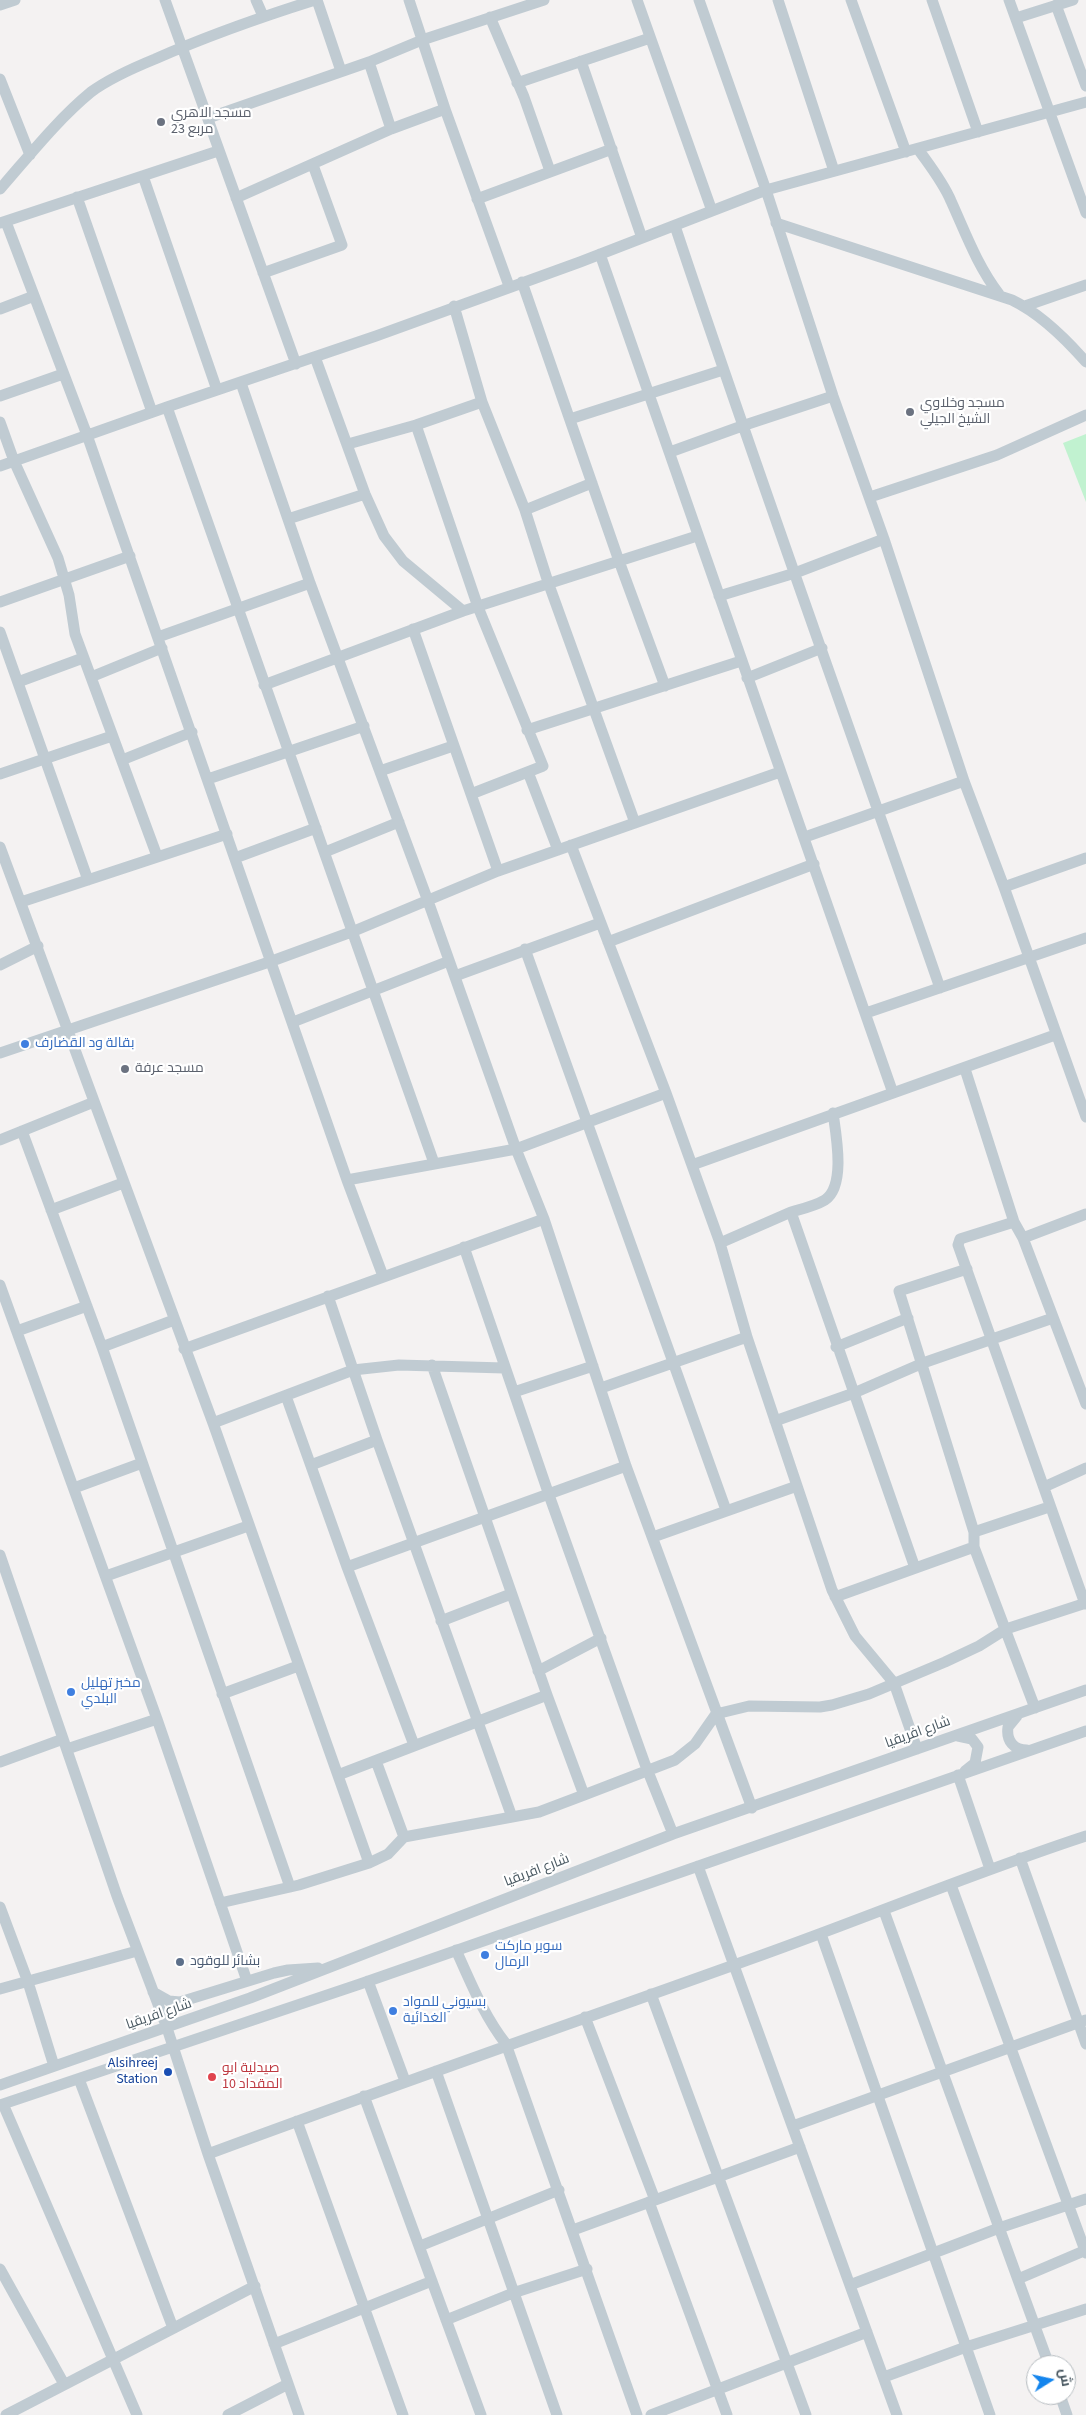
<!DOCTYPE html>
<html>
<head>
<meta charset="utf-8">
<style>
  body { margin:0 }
  #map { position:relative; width:1086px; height:2415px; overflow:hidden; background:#f4f2f2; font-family:"Source Sans 3",Cairo,sans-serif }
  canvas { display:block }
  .north { position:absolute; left:1026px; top:2355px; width:50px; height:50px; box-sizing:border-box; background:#fff; border:1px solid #b6bcc0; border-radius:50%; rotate:80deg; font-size:14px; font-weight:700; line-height:20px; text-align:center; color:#495861 }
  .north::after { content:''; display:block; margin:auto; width:18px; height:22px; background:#1485ed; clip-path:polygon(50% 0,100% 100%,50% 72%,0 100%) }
</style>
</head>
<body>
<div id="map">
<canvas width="1086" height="2415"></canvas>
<div class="north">ش</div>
</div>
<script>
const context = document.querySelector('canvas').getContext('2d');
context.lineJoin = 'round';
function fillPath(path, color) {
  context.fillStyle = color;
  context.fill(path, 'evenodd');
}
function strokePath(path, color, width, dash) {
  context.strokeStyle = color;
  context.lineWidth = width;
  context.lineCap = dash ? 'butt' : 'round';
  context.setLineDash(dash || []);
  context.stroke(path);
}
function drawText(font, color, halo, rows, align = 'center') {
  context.font = font + ' "Source Sans 3",Cairo,sans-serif';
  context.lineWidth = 4.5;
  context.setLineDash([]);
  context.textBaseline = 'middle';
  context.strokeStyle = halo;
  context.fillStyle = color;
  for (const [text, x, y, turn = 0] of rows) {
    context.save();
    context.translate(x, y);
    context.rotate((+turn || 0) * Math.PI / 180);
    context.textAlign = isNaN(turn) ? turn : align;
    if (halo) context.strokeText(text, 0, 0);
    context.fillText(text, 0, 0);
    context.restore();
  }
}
const green = new Path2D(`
  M1086 434V502L1063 443Z`);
const minor = new Path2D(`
  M165 0 296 364
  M256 0 263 16
  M317 0 341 71
  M409 0 445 109 509 286
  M637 0 712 211
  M699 0 766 190 833 396 884 539 964 781 1004 887 1086 1117
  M778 0 834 171
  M851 0 906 152
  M932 0 978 132
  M1009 0 1086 213
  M0 5 15 0
  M1056 5 1086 86
  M490 17 524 97 550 171
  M1016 18 1073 0
  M581 61 642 238
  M369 62 391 129
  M0 79 30 155
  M517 83 650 38
  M208 118 369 62 422 40 544 0
  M918 149C930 166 943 182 951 201 966 234 977 265 999 294
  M143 176 217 390
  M0 189C29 156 57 120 91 92 110 78 133 68 155 59 207 36 261 17 315 0
  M77 197 152 412
  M236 198 391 129 445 109
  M477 199 612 149
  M6 222 87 435 347 1180 383 1276
  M0 223 218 151
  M776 223 1012 300C1041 314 1065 338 1086 362
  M675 226C760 481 852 734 940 988
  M600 254 893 1093
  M263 273 342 245 313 165
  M522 282 619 561 665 686
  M454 306 482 402 525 510 548 582 635 823
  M1025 306 1086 285
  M0 309 34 296
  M315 357 365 494 384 536 403 561 463 611
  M241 383 310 583 428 901 516 1149 544 1219 626 1466 752 1808
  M0 396 63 374
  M167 407C254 659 346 910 434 1163
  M570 419 723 370
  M0 422 14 461 58 558 69 595 75 634 157 856
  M416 425 478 607 543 766 471 794
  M348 444 416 425 482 402
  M670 452 742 426 833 396
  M0 466 167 407 376 336 580 262 766 190 1086 102
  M870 497 997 455 1086 415
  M525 510 592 483
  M288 519 365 494
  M719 596 795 573 884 539
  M0 602 130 556
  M413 629 498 871
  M0 632 88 880
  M158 637 310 583
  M91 677 162 648
  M747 678 822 648
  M18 682 83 658
  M264 685 463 611 697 536
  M527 730 741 661
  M122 760 192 732
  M380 771 453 746
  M528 772 558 850
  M0 774 112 736
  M208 779 364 726
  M805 837 964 781
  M571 845 666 1093 720 1243 747 1337 832 1590 855 1636 894 1683 917 1749
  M0 847 213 1423 369 1863
  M325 852 399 822
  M235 858 316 828
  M1004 887 1086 858
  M21 902 227 834
  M608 942 814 864
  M525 949 726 1510
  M0 965 38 946
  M455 976 600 923
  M866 1013 1086 938
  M293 1022 449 961
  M0 1053 272 961 354 931 498 871 780 772
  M965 1069 1014 1222 1023 1238 1086 1404
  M833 1113C836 1135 846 1186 825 1200 815 1206 802 1209 791 1212L915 1568
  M22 1131 102 1347 290 1887
  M0 1140 94 1102
  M692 1165 1055 1035
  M347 1180 516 1149 666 1093
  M51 1210 123 1183
  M1014 1222 960 1239 958 1245 1085 1604
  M1023 1238 1086 1214
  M720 1243 791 1212
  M464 1247 549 1495 645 1764 673 1834
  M967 1269 899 1291 974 1532
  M0 1285 157 1719 247 1981
  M328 1296 377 1440 512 1817
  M17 1331 87 1306
  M102 1347 174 1320
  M836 1347 908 1318
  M184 1349 544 1219
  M432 1365 547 1695 584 1795
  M601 1388 747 1337
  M514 1392 593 1366
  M286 1396 347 1567 414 1745
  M775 1421 854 1393 923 1363 1053 1318
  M213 1423 353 1370 399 1365 504 1368
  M311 1465 377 1440
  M1044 1487 1086 1468
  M74 1488 142 1463
  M653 1537 797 1486
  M974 1547 1035 1708
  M0 1555 117 1896 167 2028 208 2154 299 2415
  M347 1567 626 1466
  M106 1576 248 1526
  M835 1597 974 1547V1532L1049 1507
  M441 1621 511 1594
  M538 1671 601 1638
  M222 1694 298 1666
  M1017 1716 1008 1727C1006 1741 1014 1750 1027 1750
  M958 1736 972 1739 978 1747 975 1763 965 1771
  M67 1749 157 1719
  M376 1761 404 1837
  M0 1762 63 1739
  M338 1775 547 1695
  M958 1775 990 1869
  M1020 1858 1086 2044
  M698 1866 897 2415
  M951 1885 1086 2253
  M220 1903 299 1885 369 1863 388 1854 404 1837 539 1812 584 1795 675 1760 695 1744 716 1714 749 1706 820 1707 832 1705 869 1694 945 1662 979 1646 1006 1629 1086 1603
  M0 1907 28 1982 54 2066
  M884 1911 1049 2365
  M821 1934 990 2415
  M456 1950C471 1983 484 2016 506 2044L637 2415
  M368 1981 405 2081
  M0 1989 137 1951
  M153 1992 169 2001 180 2002 274 1973 288 1970 318 1968
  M651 1994 806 2415
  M585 2017 655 2200
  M436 2071 557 2415
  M79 2079 173 2328
  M0 2085 250 1998 673 1834 1086 1690
  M364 2096 481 2415
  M3 2104 137 2415
  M0 2105 360 1984 1086 1731
  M297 2121 403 2415
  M793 2126 1086 2020
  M208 2154C383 2089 558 2028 734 1965 852 1924 967 1875 1086 1836
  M649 2202 727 2415
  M573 2230 800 2147
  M420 2246 559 2190
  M0 2269 64 2384
  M1018 2279 1086 2250
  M850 2285 999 2228 1086 2199
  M446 2320 513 2293 587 2269
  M274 2344 432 2281
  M884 2377 966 2347 1086 2309
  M1060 2395 1067 2415
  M6 2415 255 2286
  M228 2415 288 2384
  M651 2415 867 2332`);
const markers = [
  [161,122,5,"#6b7280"],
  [910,412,5,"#6b7280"],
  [25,1044,5,"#3f7fe0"],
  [125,1069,5,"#6b7280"],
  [71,1692,5,"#3f7fe0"],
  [485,1955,5,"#3f7fe0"],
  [180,1962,5,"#5c6f8a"],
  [393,2011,5,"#3f7fe0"],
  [168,2072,5,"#1a4fb4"],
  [212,2077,5,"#e0444e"]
];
const worshipNames = [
  ["مسجد الاهري",171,114],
  ["مربع 23",171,130],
  ["مسجد وخلاوي",920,404],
  ["الشيخ الجيلي",920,420],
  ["مسجد عرفة",135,1069]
];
const shopNames = [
  ["بقالة ود القضارف",35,1044],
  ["مخبز تهليل",81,1684],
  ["البلدي",81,1700],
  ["سوبر ماركت",495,1947],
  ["الرمال",495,1963],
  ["بسيوني للمواد",403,2003],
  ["الغذائية",403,2019]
];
const streetNames = [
  ["شارع افريقيا",918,1733,-20],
  ["شارع افريقيا",537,1871,-21],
  ["شارع افريقيا",159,2015,-19]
];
const serviceNames = [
  ["بشائر للوقود",190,1962]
];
const transitNames = [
  ["Alsihreej",158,2064],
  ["Station",158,2080]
];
const healthNames = [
  ["صيدلية ابو",222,2069],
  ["المقداد 10",222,2085]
];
fillPath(green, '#c1f2d0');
strokePath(minor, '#c0cbd2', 11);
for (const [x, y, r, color] of markers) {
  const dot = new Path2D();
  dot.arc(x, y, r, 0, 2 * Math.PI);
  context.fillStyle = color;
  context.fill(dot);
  strokePath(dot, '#fff', 2);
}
drawText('14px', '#5b616d', '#fff', worshipNames, 'left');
drawText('14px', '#366cbe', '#fff', shopNames, 'left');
drawText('14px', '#495861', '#fff', streetNames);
drawText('14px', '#4e5e75', '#fff', serviceNames, 'left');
drawText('14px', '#164399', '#fff', transitNames, 'right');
drawText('14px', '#be3a42', '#fff', healthNames, 'left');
</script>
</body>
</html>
